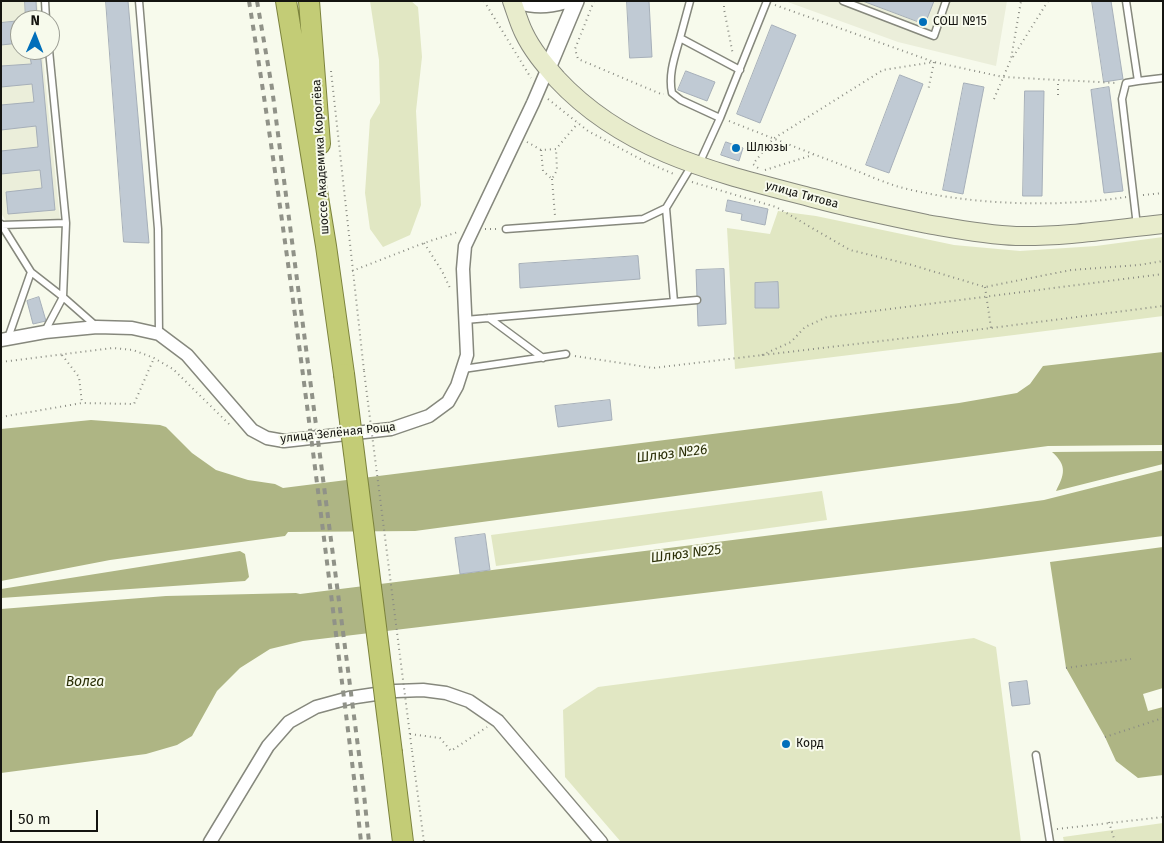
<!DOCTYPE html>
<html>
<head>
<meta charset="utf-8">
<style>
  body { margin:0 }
  #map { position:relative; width:1164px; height:843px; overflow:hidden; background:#f7faec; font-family:"Fira Sans",sans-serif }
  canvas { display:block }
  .frame { position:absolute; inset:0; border:2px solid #141410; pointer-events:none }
  .north { position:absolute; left:10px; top:10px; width:50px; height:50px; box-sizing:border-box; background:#f7faec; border:1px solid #9c9e94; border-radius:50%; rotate:1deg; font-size:14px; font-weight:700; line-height:20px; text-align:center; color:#141410 }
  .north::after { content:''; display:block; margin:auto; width:18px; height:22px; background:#016fba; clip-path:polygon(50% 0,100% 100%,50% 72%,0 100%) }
  .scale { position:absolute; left:10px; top:810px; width:88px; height:22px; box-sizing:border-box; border:2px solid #141410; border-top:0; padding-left:6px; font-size:15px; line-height:18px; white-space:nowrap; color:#141410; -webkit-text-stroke:4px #f7faec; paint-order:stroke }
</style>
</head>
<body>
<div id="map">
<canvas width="1164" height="843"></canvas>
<div class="frame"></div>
<div class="north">N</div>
<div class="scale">50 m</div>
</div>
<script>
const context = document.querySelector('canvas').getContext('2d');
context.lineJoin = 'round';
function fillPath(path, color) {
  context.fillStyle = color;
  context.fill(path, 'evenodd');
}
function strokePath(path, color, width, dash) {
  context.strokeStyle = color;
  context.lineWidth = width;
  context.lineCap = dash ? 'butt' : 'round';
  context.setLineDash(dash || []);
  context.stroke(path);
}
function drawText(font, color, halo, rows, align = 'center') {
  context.font = font + ' "Fira Sans",sans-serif';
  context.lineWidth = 4;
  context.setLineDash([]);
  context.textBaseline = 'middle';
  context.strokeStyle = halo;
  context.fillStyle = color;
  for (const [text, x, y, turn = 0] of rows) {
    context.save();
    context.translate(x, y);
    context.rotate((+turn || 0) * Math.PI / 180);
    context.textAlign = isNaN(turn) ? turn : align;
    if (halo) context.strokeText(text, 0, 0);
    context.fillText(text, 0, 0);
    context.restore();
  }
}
const built = new Path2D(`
  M1 1H37L39 20H20V50H42L60 219 6 221 1 213Z
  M785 1H1007L996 66 898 42Z`);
const green = new Path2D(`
  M370 1H411L418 7 422 57 416 111 421 205 410 235 383 247 370 229 365 193 370 120 380 103 379 60Z
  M778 211 816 216 954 245 1020 251 1096 246 1163 237V316L1014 335 735 369 727 228 770 234Z
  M822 491 827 520 496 566 491 535Z
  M974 638 996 647 1021 842H621L565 777 563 710 598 687Z
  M1163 823V842H1064L1063 837Z`);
const water = new Path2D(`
  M1163 352V445L1048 446 415 531 288 532 285 536 110 560 1 581V429L91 420 160 425 166 427 192 453 216 470 248 480 275 484 283 488 959 403 1017 393 1030 384 1043 366Z
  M1163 451V464L1056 491C1064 475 1068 466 1052 452Z
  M1163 470V536L979 560 303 641 270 649 240 668 217 691 192 736 177 745 146 754 1 773V609L166 596 296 593 300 594 973 510 1044 500Z
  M1163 547V775L1138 778 1116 761 1105 737 1066 668 1050 562Z
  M240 551 245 554 249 577 245 581 1 598V589Z`);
const pier = new Path2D(`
  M1163 688V707L1148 711 1143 694Z`);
const building = new Path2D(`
  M25 1H36L37 20H26Z
  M106 1H128L149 243 124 242Z
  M627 1H649L652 57 630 58Z
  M863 1H934L925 24Z
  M1092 1H1111L1123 79 1104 82Z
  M20 21V43L1 45V23Z
  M772 25 796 35 760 123 737 114Z
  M29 50H40L55 210 8 214 6 192 42 188 40 170 1 174V151L38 147 36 126 1 130V105L34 102 32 84 1 87V66L31 64Z
  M686 71 715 82 707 101 678 90Z
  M900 75 923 84 889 173 866 165Z
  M964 83 984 87 963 194 943 190Z
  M1109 87 1123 191 1104 193 1091 90Z
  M1025 91H1044L1042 196H1023Z
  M726 142 743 148 739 161 721 155Z
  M728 200 768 209 765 225 741 220 742 214 726 211Z
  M638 256 640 279 520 288 519 264Z
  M724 269 726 324 698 326 696 270Z
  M778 282 779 308H755V283Z
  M39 297 46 321 33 324 27 301Z
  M610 400 612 420 558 427 555 406Z
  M485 534 490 570 460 574 455 538Z
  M1027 681 1030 704 1012 706 1009 683Z`);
const path = new Path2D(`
  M484 1 531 78
  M594 1 575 49 578 59 661 94H664
  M724 1V9L733 55
  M775 5 934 62 1003 77 1116 83
  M1013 57 1048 1
  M331 71 364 371
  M1058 95V80
  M548 99 588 131 644 161 676 175
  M994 99 1011 59 1021 1
  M729 121C767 136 805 151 842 165 860 172 878 180 896 186 963 205 1057 208 1126 197
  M527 142 541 150 556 149 578 123
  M541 150 543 171 552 179 557 170 556 149
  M758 168 753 164 773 139 883 70 934 62 928 91
  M765 170 813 155
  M552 179 555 216
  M692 182 776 207 850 250 912 265 985 287 1071 270 1139 265 1163 261
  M1143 195 1163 193
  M485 229H498
  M424 243 442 271 451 290
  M352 271 424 243 458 232
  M985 287 991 328
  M62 355 79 377 82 403
  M762 355 791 342 805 327 827 317 1163 274
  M575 356 653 368 991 328 1163 306
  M1 362 113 348 133 350 154 358 173 369 230 425
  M1 417 82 403 134 404 154 358
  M1066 668 1131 659
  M410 734 440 738 451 751 487 727
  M1105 737 1163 718
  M412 751 424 842
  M1109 822 1115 842
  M1057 829 1163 817`);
const service = new Path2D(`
  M45 1 46 20
  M139 1 158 229 159 334
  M690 1 680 38 740 70
  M843 1 934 36 946 1
  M1126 1 1138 81 1126 83 1122 99 1137 226
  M680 38C675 56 668 74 672 93L681 100 720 118
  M1138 81 1163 78
  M699 164 720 118 767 1
  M666 208 674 302
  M1 224 31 272 8 338
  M2 225 66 223
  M506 229 643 219 666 208 692 165
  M31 272 63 297 96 326
  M489 318 543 358
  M465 320 697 300
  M45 331 63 297 66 223 49 50
  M463 369 566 354
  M1036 755 1050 842`);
const minor = new Path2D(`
  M1 340 45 332 97 327 132 328 159 334 187 355 252 430 267 438 284 441 391 429 429 416 448 402 457 386 467 355 463 269 465 246 533 103 548 68
  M210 842 268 746 289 722 316 707 349 698 396 691 423 690 446 693 469 701 498 721 601 842`);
const tertiary = new Path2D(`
  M517 1C534 6 547 6 564 1
  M548 68 576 1`);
const secondary = new Path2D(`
  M512 1C516 12 519 23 524 33 532 50 545 65 557 79 626 153 718 173 813 198 850 208 888 216 927 224 956 229 986 235 1016 236 1065 237 1114 229 1163 224`);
const trunk = new Path2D(`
  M286 1 326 246 344 374
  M309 1 320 144
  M392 753 403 842`);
const rail = new Path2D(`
  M249 1C291 262 322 524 355 786L361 842
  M257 1 272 88 363 785 369 842`);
const pathBridge = new Path2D(`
  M364 371 412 751`);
const trunkBridge = new Path2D(`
  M344 374 392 753`);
const markers = [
  [923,22,5,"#016fba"],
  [736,148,5,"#016fba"],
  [786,744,5,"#016fba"]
];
const poiNames = [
  ["СОШ №15",933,22],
  ["Шлюзы",746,148],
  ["Корд",796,744]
];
const streetNames = [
  ["шоссе Академика Королёва",321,157,-93],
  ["улица Титова",802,195,15],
  ["улица Зелёная Роща",338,433,-6]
];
const waterNames = [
  ["Шлюз №26",672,454,-7],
  ["Шлюз №25",686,554,-7],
  ["Волга",85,682]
];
fillPath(built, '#ebeeda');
fillPath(green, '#e1e7c3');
fillPath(water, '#aeb584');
fillPath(pier, '#f7faec');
fillPath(building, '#c0cad4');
strokePath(building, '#a6afb9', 1);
strokePath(service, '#86887d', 9);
strokePath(minor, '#86887d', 15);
strokePath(tertiary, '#86887d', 18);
strokePath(secondary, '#86887d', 20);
strokePath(trunk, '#7c833c', 22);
strokePath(path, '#8a8c83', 2, [1, 4]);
strokePath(service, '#fff', 6);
strokePath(minor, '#fff', 12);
strokePath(tertiary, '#fff', 15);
strokePath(secondary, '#e8eccc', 18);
strokePath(trunk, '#c3cc76', 20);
strokePath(rail, '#909288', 4, [6, 6]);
strokePath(trunkBridge, '#7c833c', 22, []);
strokePath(pathBridge, '#8a8c83', 2, [1, 4]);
strokePath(trunkBridge, '#c3cc76', 20);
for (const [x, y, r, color] of markers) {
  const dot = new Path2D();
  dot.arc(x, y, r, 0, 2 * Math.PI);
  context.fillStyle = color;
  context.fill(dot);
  strokePath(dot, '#f7faec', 2);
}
drawText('12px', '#141410', '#f7faec', poiNames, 'left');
drawText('12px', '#141410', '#f7faec', streetNames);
drawText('italic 14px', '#2b2f07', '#f7faec', waterNames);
</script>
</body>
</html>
